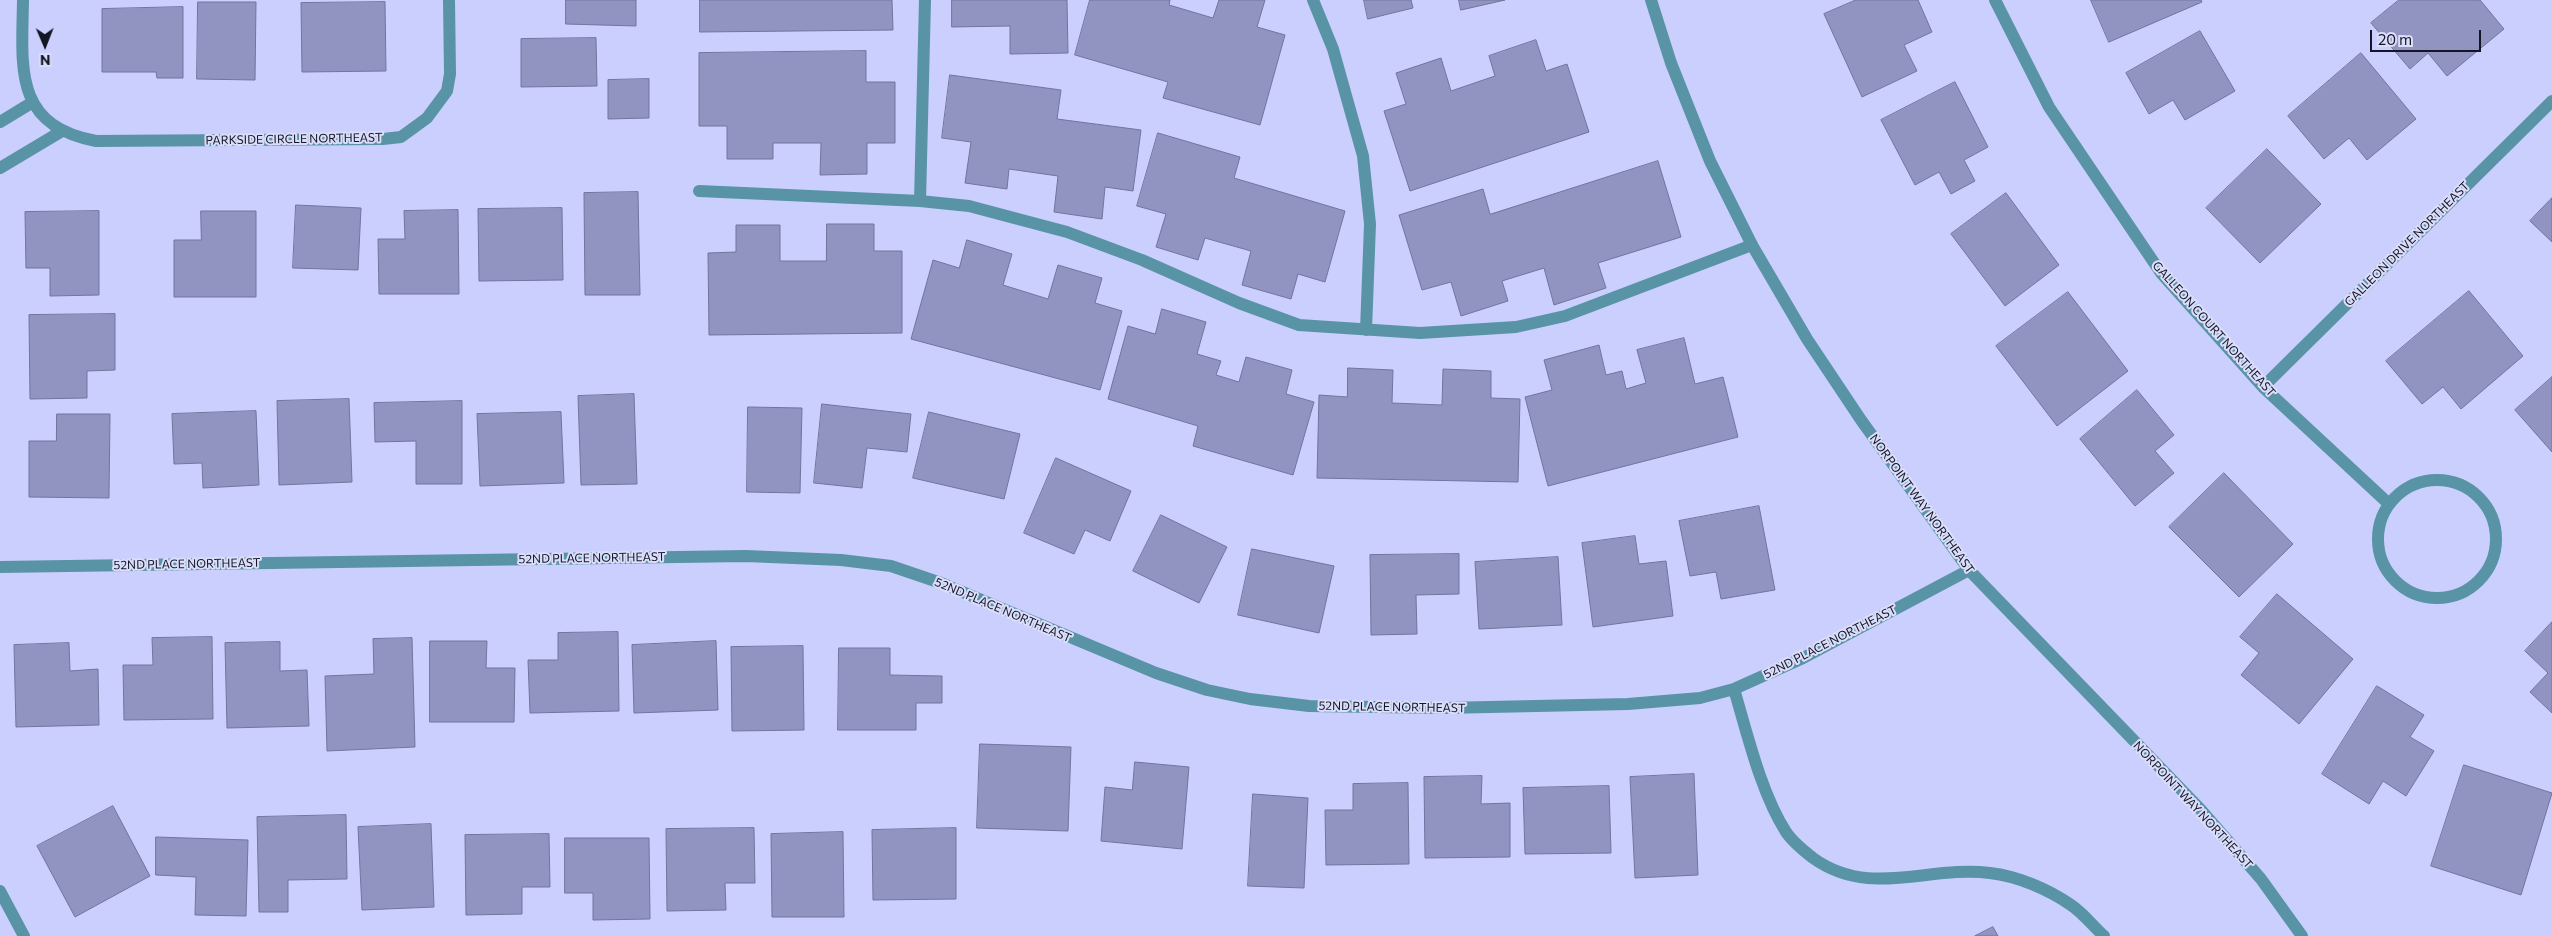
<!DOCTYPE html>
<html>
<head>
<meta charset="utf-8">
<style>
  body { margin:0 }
  #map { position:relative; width:2552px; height:936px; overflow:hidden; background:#cbcffd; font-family:Commissioner,sans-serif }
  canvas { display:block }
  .north { position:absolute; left:20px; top:20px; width:50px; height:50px; -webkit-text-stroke:4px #dbdefa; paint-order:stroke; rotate:179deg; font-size:14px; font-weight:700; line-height:20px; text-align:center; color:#141525 }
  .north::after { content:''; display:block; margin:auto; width:18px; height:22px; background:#141525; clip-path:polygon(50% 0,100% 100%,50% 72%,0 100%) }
  .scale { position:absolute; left:2370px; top:30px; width:111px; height:22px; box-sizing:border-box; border:2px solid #141525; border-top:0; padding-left:6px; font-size:15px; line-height:18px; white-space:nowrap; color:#141525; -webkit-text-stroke:4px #dbdefa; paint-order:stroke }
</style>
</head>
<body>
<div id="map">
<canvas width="2552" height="936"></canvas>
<div class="north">N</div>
<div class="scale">20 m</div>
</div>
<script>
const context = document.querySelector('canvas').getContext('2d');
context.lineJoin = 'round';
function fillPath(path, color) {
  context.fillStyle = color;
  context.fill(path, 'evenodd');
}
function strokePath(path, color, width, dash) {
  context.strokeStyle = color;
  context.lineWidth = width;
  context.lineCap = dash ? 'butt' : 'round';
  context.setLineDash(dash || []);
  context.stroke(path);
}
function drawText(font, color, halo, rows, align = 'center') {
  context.font = font + ' Commissioner,sans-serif';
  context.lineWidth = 4;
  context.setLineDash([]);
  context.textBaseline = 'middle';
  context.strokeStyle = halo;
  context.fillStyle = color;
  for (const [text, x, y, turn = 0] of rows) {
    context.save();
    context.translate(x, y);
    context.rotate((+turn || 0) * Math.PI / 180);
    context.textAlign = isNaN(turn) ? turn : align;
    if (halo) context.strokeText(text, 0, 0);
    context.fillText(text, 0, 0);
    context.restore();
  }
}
const building = new Path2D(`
  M566 0H636V26L566 24Z
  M700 0H892L893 30 700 32Z
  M952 0H1067L1068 53 1010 54V26L952 27Z
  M1090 0H1170L1169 5 1213 18 1219 0H1265L1257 27 1285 35 1260 125 1163 98 1168 82 1075 55Z
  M1364 0H1411L1413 8 1368 19Z
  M1459 0H1505L1461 10Z
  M1856 0H1918L1932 32 1904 45 1917 71 1862 97 1824 14Z
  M2091 0H2201L2202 2 2109 42Z
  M2399 0H2480L2504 29 2447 76 2428 53 2410 69 2371 23Z
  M198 2H256L255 80 197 79Z
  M385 2 386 71 302 72 301 3Z
  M183 7V78H157L156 72H102V9Z
  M2200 31 2235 91 2185 120 2173 100 2149 114 2126 73Z
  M596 38 597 86 521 87V39Z
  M1536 40 1546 71 1567 64 1589 132 1410 191 1384 111 1406 104 1396 73 1441 58 1451 91 1495 76 1489 56Z
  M866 51V82H895V143H867V174L820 175 821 143H773V159H727V126H699V53Z
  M2361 53 2416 119 2367 160 2349 138 2324 159 2288 116Z
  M950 75 1061 90 1057 119 1141 130 1133 191 1105 187 1102 219 1054 212 1058 176 1009 169 1007 189 965 183 971 142 942 138Z
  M649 79V118L608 119V80Z
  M1955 82 1988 147 1964 160 1975 181 1951 194 1939 172 1915 185 1881 120Z
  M1158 133 1240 157 1234 178 1345 211 1325 282 1298 274 1291 299 1242 285 1251 251 1205 238 1198 260 1156 247 1166 214 1137 206Z
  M2267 149 2321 204 2260 263 2206 208Z
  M1658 161 1681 237 1598 263 1606 288 1554 305 1544 268 1502 281 1508 301 1461 316 1451 282 1422 290 1399 215 1483 189 1490 214Z
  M638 192 640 295H585L584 193Z
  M2006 193 2059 265 2005 306 1951 234Z
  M2552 198V242L2530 221Z
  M296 205 361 208 358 270 293 268Z
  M562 208 563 280 479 281 478 209Z
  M458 210 459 294H379L378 239H405L404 211Z
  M99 211V295L50 296V268H26L25 212Z
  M201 211H256V297H174V240H201Z
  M827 224H874V251H902V333L709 335 708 253 736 252V225H780V261H826Z
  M967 240 1012 254 1003 285 1048 299 1058 265 1102 278 1095 303 1122 311 1100 390 911 339 933 260 959 268Z
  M2469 291 2523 356 2461 409 2443 387 2422 404 2386 361Z
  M2068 292 2128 371 2057 426 1996 346Z
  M1162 309 1206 322 1197 354 1221 361 1216 375 1239 382 1246 357 1292 370 1286 394 1314 402 1293 475 1193 446 1198 426 1108 399 1128 326 1155 334Z
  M115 314V370L87 371V398L30 399 29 315Z
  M1684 338 1695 384 1723 377 1738 437 1548 486 1525 397 1552 390 1544 360 1599 345 1606 375 1622 371 1626 389 1646 383 1637 350Z
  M1348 368 1393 370 1392 403 1442 405 1443 369 1491 371V398L1520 399 1518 482 1317 478 1319 395 1347 397Z
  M2552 377V452L2515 410Z
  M2137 390 2174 435 2155 451 2174 473 2135 506 2080 439Z
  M634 394 637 484 581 485 578 396Z
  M349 399 352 482 279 485 277 401Z
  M462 401V484H416V441L375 442 374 403Z
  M822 404 911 414 907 452 867 448 862 488 814 483Z
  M748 407 802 408 800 493 747 492Z
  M256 411 259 485 203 488 202 463 174 464 172 414Z
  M561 412 564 483 480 486 477 414Z
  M929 412 1020 434 1004 499 913 478Z
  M57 414H110L109 498 29 497V441H56Z
  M1056 458 1131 491 1110 541 1085 530 1074 554 1024 533Z
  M2224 473 2293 544 2239 597 2169 527Z
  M1759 506 1775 590 1721 599 1716 572 1690 576 1679 521Z
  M1161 515 1227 547 1199 603 1133 571Z
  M1635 536 1639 564 1666 561 1673 616 1593 627 1582 543Z
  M1252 549 1334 566 1319 633 1238 615Z
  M1459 554V594L1416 595 1417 634 1371 635 1370 555Z
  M1558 557 1562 625 1479 629 1475 562Z
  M2277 594 2353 659 2299 724 2241 675 2259 653 2240 637Z
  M2552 622V713L2530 692 2548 673 2525 651Z
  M618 632 619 711 530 713 528 660H558V633Z
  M212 637 213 719 124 720 123 665H153L152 638Z
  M412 638 415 747 327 751 325 676 374 674 373 639Z
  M430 641H487L486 668H515L514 722H430Z
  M716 641 718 710 634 713 632 645Z
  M280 642V671L307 670 309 726 227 728 225 643Z
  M69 643 70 671 98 669 99 725 16 727 14 645Z
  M803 646 804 730 732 731 731 647Z
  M839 648H890V675L942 676V703H916V730H838Z
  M2377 686 2424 715 2410 737 2434 751 2406 796 2383 781 2369 804 2322 774Z
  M980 744 1071 747 1068 831 977 828Z
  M1135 762 1189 767 1182 849 1101 841 1105 787 1132 790Z
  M2464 765 2552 793 2521 895 2431 866Z
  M1694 774 1698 875 1635 878 1630 777Z
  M1482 776 1481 804 1510 803V857L1425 858 1424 777Z
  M1408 783 1409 864 1326 865 1325 810H1353V784Z
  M1609 786 1611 853 1525 854 1523 788Z
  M1253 794 1308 798 1304 888 1248 886Z
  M113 806 150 876 75 917 37 846Z
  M346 815 347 879 288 880V912H259L257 817Z
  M431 824 434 907 362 910 358 827Z
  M754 828 755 883H725L726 910 667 911 666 829Z
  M956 828V899L873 900 872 830Z
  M843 832 844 917H772L771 834Z
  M549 834 550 887H522V914L466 915 465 835Z
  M156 837 248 840 246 916 195 915 196 877 156 875Z
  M565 838H649L650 919 593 920V893H565Z
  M1993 927 1998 936H1975Z`);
const service = new Path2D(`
  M1313 0 1333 49 1363 156 1370 224 1366 330
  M699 191 920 201 969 206 1067 232 1142 260 1239 303 1299 325 1420 333 1516 327 1565 316 1752 245
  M920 201 925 0`);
const minor = new Path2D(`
  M23 0C22 67 13 126 96 141L383 139 401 137 427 118 447 91 450 74 449 0
  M1995 0 2049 107 2161 273 2263 387 2389 504
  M0 122 33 102
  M0 168 62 131
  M2263 387 2552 101
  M2378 539a59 59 0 1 1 118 0a59 59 0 1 1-118 0Z
  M0 567 746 556 841 560 891 566 941 583 1156 673 1207 690 1250 699 1309 706 1444 708 1628 704 1700 698 1734 689 1803 658 1969 570
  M1734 689C1747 733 1761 793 1786 832 1792 841 1804 851 1813 858 1870 899 1928 865 1990 873 2017 876 2048 889 2071 905 2083 913 2093 926 2104 936
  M0 891 24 936`);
const tertiary = new Path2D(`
  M1651 0 1671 63 1710 161 1752 245 1807 339 1861 420 1969 570 2201 810 2261 879 2302 936`);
const streetNames = [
  ["PARKSIDE CIRCLE NORTHEAST",294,139,-1],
  ["GALLEON DRIVE NORTHEAST",2407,244,-45],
  ["GALLEON COURT NORTHEAST",2214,329,48],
  ["NORPOINT WAY NORTHEAST",1922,504,54],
  ["52ND PLACE NORTHEAST",592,558,-1],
  ["52ND PLACE NORTHEAST",187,564,-1],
  ["52ND PLACE NORTHEAST",1003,610,23],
  ["52ND PLACE NORTHEAST",1830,642,-27],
  ["52ND PLACE NORTHEAST",1392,707,1],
  ["NORPOINT WAY NORTHEAST",2193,805,47]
];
fillPath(building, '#9194c0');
strokePath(building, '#71749d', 1);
strokePath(service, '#5993a6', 12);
strokePath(minor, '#5993a6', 12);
strokePath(tertiary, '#5993a6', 12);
drawText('12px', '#141525', '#dbdefa', streetNames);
</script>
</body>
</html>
